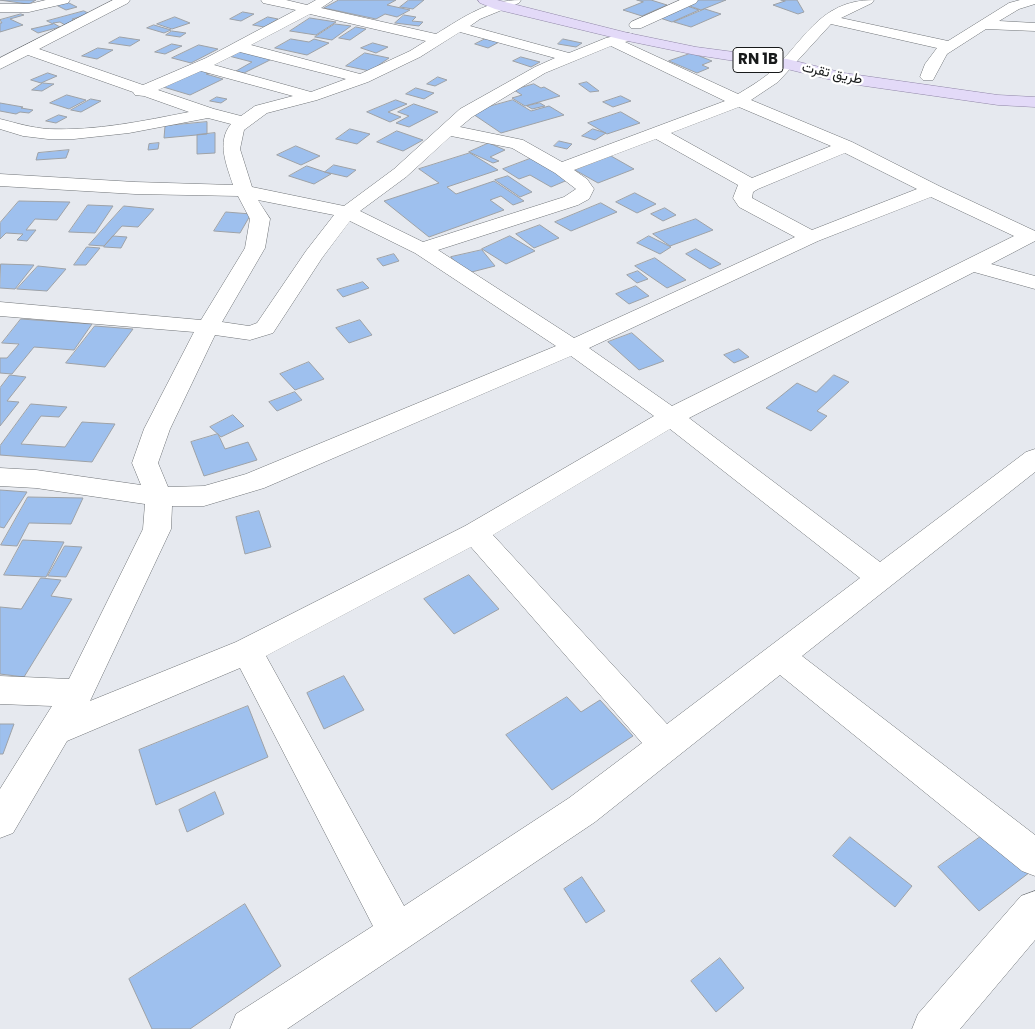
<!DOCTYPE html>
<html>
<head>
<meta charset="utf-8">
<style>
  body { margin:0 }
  canvas { display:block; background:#e6e9ef }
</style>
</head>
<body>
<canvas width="1035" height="1029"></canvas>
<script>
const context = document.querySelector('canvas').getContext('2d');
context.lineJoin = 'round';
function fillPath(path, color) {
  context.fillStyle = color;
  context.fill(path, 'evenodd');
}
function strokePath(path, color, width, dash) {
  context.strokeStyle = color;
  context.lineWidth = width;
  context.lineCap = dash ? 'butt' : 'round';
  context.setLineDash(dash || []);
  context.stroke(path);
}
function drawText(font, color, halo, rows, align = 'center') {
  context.font = font + ' Poppins,Vazirmatn,sans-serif';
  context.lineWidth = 4.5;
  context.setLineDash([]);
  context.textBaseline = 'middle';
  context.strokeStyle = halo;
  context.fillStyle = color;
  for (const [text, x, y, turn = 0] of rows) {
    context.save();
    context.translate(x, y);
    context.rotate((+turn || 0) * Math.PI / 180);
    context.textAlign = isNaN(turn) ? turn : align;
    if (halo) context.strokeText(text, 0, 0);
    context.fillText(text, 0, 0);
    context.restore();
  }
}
const building = new Path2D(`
  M0 0H36L29 4Z
  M339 0H396L387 5 410 10 397 17 385 14 376 19 324 8Z
  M409 0H424L413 9 400 7Z
  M637 0H651L667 5 642 16 623 10 643 2Z
  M694 0H726L701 10 684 4Z
  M781 0H797L804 12 798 14 773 5 785 1Z
  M67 2 77 7 66 10 56 5Z
  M684 5 699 10 672 22 657 17Z
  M705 9 721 14 691 27 674 22Z
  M84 11 90 14 72 19 76 22 65 25 60 22 53 23 60 27 38 33 31 29 53 24 47 21Z
  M243 12 254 14 241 21 230 19Z
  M21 14 24 15 10 19 23 25 0 32V23H2L0 20Z
  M404 15 416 17 412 21 423 22 419 26 395 23Z
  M175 17 190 23 172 29 157 24Z
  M268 17 278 19 264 27 253 25Z
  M310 18 336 22 316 35 290 31Z
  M335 24 351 26 332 40 315 37Z
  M154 25 171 30 164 33 147 28Z
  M356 27 366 29 350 40 339 38Z
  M172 31 186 33 180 37 166 35Z
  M120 37 140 40 130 46 109 43Z
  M487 38 501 41 488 48 475 44Z
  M291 39 309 42 314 39 329 43 307 55 275 48Z
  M563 39 582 43 576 47 558 44Z
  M373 43 388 47 376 53 361 48Z
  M172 44 182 46 165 54 155 52Z
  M199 45 218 49 191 63 172 58Z
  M98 48 113 50 97 59 82 56Z
  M240 48 276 57 244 73 236 71 252 62 225 55Z
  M365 53 389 58 370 71 346 66Z
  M692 53 712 61 702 65 709 68 697 73 669 61Z
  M521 57 540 62 531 67 513 61Z
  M202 67 214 71 206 74 223 79 190 95 160 86Z
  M48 73 57 76 41 83 31 80Z
  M438 77 447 80 435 86 427 84Z
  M587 82 599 91 590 92 579 84Z
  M43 83 54 84 42 91 32 90Z
  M534 84 541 88 544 87 560 96 525 106 512 98 522 95 514 90Z
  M416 88 434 93 424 99 406 94Z
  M67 95 86 100 69 109 50 103Z
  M621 96 631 101 613 107 603 102Z
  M217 97 227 99 221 103 210 101Z
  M91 99 101 101 81 112 71 110Z
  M396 100 407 104 388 112 401 117 390 122 367 112Z
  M513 100 531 111 549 106 564 115 501 133 470 112Z
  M0 103 23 107 21 108 33 110 29 113 20 112 16 114 0 111Z
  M540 103 545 106 532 109 527 106Z
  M414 104 438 112 409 127 396 123 409 116 398 112Z
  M621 112 640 123 607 134 588 123Z
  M59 115 67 117 56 123 46 121Z
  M207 122V134L164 138 165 126Z
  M350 129 370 134 357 144 336 139Z
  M593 129 606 133 595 140 582 136Z
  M397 131 423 140 403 151 377 142Z
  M215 133V153L197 154V135Z
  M559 141 572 144 567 149 554 146Z
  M159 143 158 149 148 150 149 144Z
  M489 143 505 150 490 157 499 161 493 163 469 152Z
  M296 146 320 156 301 165 277 155Z
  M69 150 66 158 36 160 38 153Z
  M470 153 498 170 447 187 456 194 494 181 524 201 513 205 501 196 490 200 504 210 429 237 384 201 439 183 419 169Z
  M611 156 634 169 598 183 575 170Z
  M532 158 570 179 551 187 530 175 519 179 503 169Z
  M334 165 356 170 347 177 325 172Z
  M307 166 331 174 314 184 289 176Z
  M508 176 532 192 520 197 495 180Z
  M635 193 656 204 637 213 616 202Z
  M19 201 70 202 57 220 35 219 26 230H36L27 241 17 240 23 234 6 233 0 239V223Z
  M601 203 617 212 571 231 555 222Z
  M88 205 113 206 95 233 69 232Z
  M124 206 154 209 138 227 122 226 104 246 89 245Z
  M665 208 676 215 663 221 651 214Z
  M226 212 251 214 240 233 214 231Z
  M696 219 713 230 670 246 653 234Z
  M540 225 559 238 534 248 516 234Z
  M113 236 127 237 121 248 104 247Z
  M510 236 535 251 506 264 482 249Z
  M649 236 671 247 660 254 637 243Z
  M87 247 100 248 86 265H74Z
  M696 249 721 264 710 269 686 254Z
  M482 250 495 266 464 274 451 257Z
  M394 254 399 261 383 266 377 259Z
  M655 258 686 280 667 288 635 266Z
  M1 264 34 265 15 289 0 288Z
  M38 266 66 269 47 291 17 289Z
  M638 271 648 279 637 283 627 275Z
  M363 282 369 288 343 297 337 290Z
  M636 286 649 296 629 304 616 294Z
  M21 319 92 324 74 350 34 347 12 374 0 373V358H7L19 344 2 343Z
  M360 320 372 335 349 343 336 328Z
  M95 326 133 329 105 367 66 363Z
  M632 333 664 361 639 370 608 342Z
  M739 349 749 357 734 363 724 355Z
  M309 362 324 379 295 390 280 374Z
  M10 375 26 377 7 401 19 402 0 426V388Z
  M834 375 849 382 817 411 827 416 811 431 766 408 797 383 816 392Z
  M295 392 302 400 277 411 269 402Z
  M31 404 67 407 59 417 41 416 21 444 65 447 82 422 115 424 92 462 0 455V446Z
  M233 415 244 426 221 437 210 427Z
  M218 434 225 449 248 442 257 460 204 476 191 442Z
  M0 490 27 492 4 528 0 527Z
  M28 497 83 498 71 524 29 523 17 546 1 545Z
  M259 511 271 547 245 554 236 517Z
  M23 540 64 542 46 577 4 575Z
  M65 546 82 547 66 577 48 576Z
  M469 575 499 609 454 634 424 599Z
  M41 578 61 580 51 596 72 599 24 677 0 674V607L21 609Z
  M344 676 364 710 324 729 307 693Z
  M567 697 581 712 600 700 633 736 552 790 506 735Z
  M248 706 268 757 156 805 139 750Z
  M0 724H14L3 754H0Z
  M215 792 224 814 187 832 179 810Z
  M993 828 1034 869 979 911 938 867Z
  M850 837 912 886 895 907 833 856Z
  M582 877 605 911 586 923 564 889Z
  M245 904 281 966 190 1029H152L129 979Z
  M720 958 744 988 716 1012 691 981Z`);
const street = new Path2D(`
  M46 0H70L68 3 29 12H0V4H29Z
  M113 0H130L128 3 39 49 143 85 206 58 296 10 263 3 261 0H286L307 5 316 0H333L321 8 436 34C464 17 487 0 521 0L519 3 480 19 470 26 569 53 606 38 628 33 633 34 635 37 633 40 625 42 738 94C748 88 758 82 767 75 804 44 817 0 874 0L872 3 841 18 948 41 1009 3 1020 0H1035V4L1019 9 999 21 1035 23V31L986 29 947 54 933 80H923L920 77 925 64 937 48 831 24 778 82 751 100 852 142 939 186 1035 231V241L991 264 1035 276V289L974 272 689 418 880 562 1026 452 1035 449V472L802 656 1035 835V876L1022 871 780 675 595 822 287 1029H230L236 1014 373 926 240 668 67 741 13 833 0 838V789L52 706 0 704V676L69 679 143 529 145 504 36 488 0 486V468L36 470 141 485 132 463 144 429 194 332 0 316V302L201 320 245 248 250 219 238 196 135 194 0 186V174L135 182 233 185C227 166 216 142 231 124L208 118 129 133 74 139H48L23 136 0 129V119C16 123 32 128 49 129 96 131 143 121 189 112L144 96 135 95 133 92 28 55 0 69V58ZM310 14 426 41 410 51 360 74 251 45ZM460 32 555 58 535 67 460 109 394 169 344 206 252 187 240 149 244 130 267 113 317 100 368 82 420 57ZM611 46 725 101 562 162 523 140 460 127 472 117 545 73ZM240 52 346 79 311 92 214 65ZM201 71 293 96 255 106 241 116 214 109 158 90ZM739 107 831 146 752 178 671 133ZM451 136 512 148 555 173 576 189 564 197 423 242 360 211 406 177ZM656 139 738 185 733 198 739 207 795 237 574 338 438 250 578 205 589 199 594 189 587 179 574 170ZM845 153 917 189 812 230 752 198 753 192 758 189ZM931 197 1014 236 672 406 589 348 818 241ZM258 200 334 215 306 251 257 323 249 326 222 322 265 248 270 219ZM350 221 415 253 556 346 246 474 204 486 168 487 158 463 170 429 215 335 250 340 273 333 322 258ZM571 356 654 416 465 526 236 642 90 701 171 529 172 506H204L264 488ZM670 429 860 578 667 724 493 535ZM471 547 642 743 569 798 404 906 266 656Z
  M680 0H698L696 3 641 28H631L629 25 631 22Z
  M1035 891V940L960 1029H912L918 1014 1021 896Z`);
const primary = new Path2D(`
  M478 0H497L628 33 696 47 787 59 844 73 998 95 1035 97V107L998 105 844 83 787 69 696 55 628 41 495 9 480 3Z`);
const farStreetnames = [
  ["طريق تقرت",832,74,12]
];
const shields = [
  [758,60,50]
];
const shieldNames = [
  ["RN 1B",758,60]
];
fillPath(building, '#9ec0ee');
strokePath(building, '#9ea2a7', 1);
strokePath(street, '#707478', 1);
strokePath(primary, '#9087a7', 1);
fillPath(street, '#fff');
fillPath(primary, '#e3daf8');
drawText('14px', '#181a1b', '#fff', farStreetnames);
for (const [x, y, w] of shields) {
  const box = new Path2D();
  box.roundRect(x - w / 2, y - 12.5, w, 25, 4);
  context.fillStyle = '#fff';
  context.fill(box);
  strokePath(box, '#181a1b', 1);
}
drawText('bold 15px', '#181a1b', null, shieldNames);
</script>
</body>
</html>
